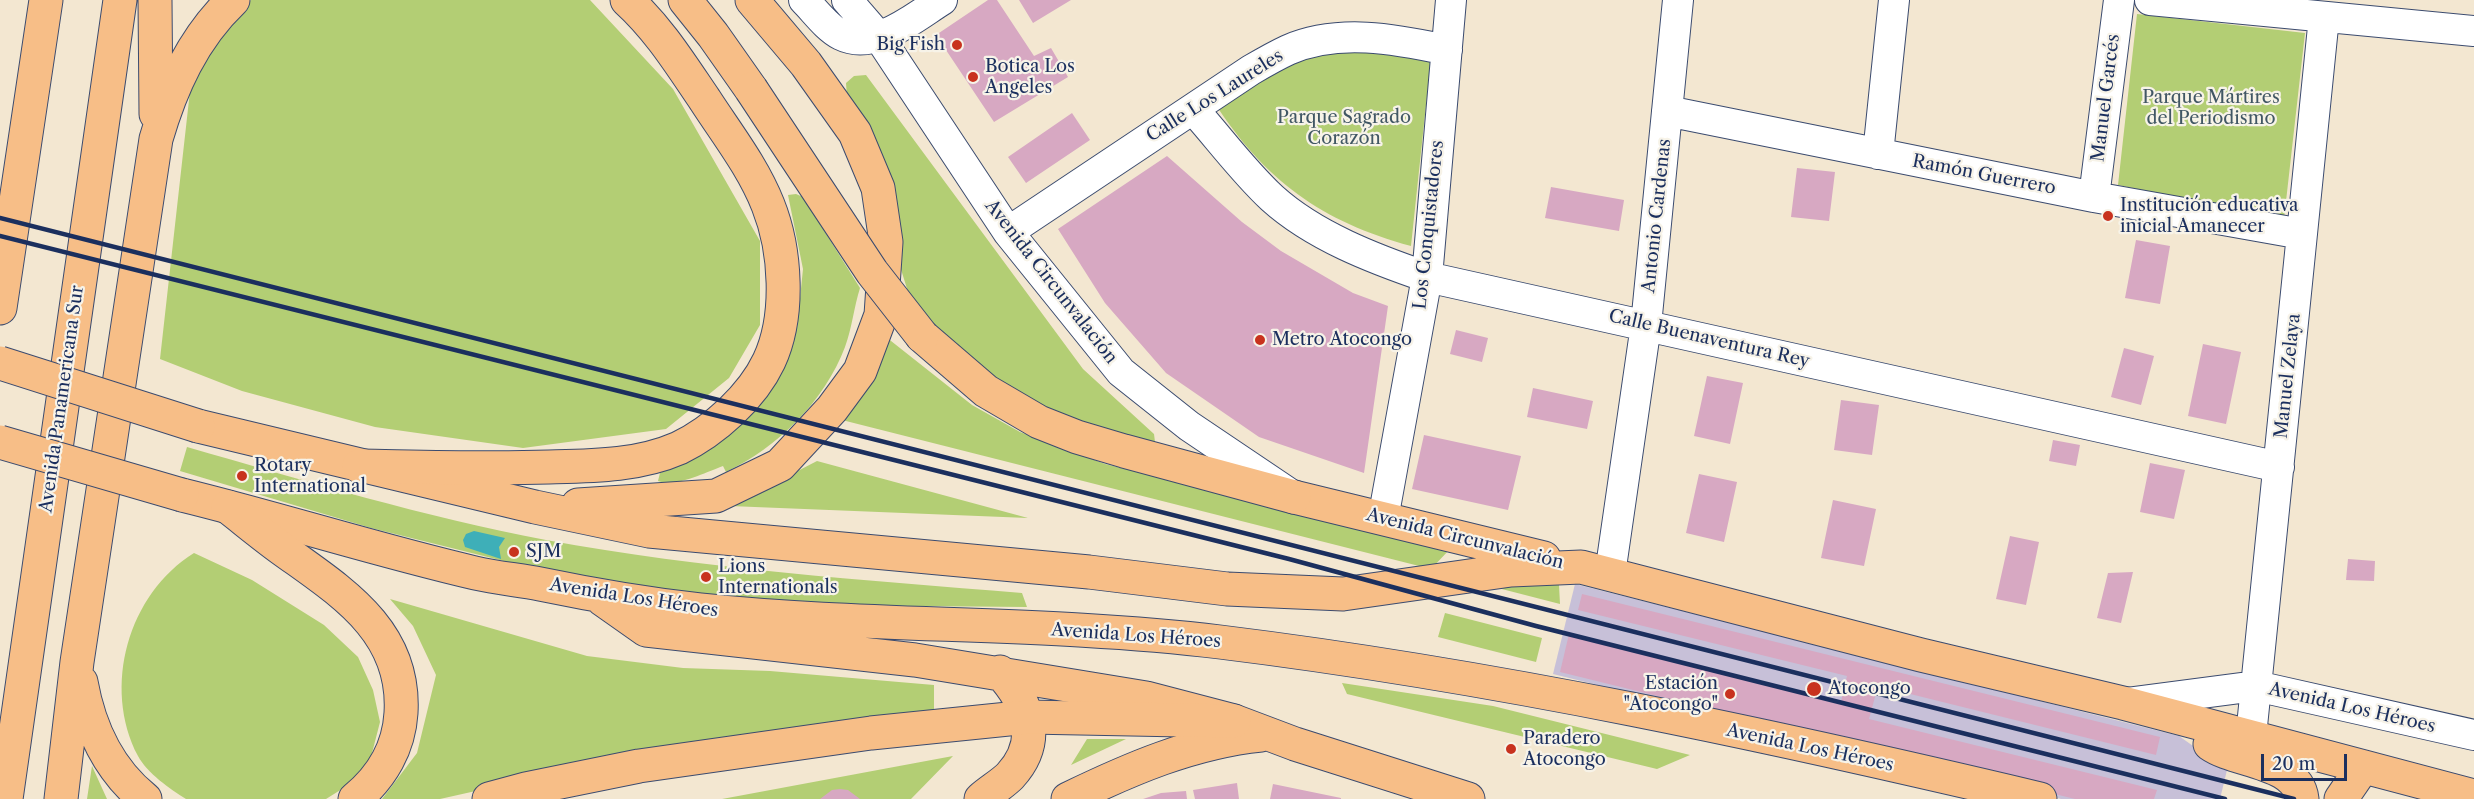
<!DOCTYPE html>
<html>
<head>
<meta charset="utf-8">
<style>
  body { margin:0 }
  #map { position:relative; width:2474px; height:799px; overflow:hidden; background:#f3e7d1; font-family:"Libre Caslon Text",serif }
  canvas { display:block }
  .scale { position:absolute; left:2261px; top:754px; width:86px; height:27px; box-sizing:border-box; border:3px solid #1b2f5e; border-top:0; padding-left:8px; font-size:18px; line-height:21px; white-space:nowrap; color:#1b2f5e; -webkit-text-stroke:4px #f7f3e8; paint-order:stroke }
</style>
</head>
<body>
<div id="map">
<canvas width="2474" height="799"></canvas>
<div class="scale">20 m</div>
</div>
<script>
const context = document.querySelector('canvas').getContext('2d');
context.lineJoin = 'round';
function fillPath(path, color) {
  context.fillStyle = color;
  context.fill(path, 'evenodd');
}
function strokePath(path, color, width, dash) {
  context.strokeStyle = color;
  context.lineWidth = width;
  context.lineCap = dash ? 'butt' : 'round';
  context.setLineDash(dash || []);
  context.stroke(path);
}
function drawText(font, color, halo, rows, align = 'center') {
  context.font = font + ' "Libre Caslon Text",serif';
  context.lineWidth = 4.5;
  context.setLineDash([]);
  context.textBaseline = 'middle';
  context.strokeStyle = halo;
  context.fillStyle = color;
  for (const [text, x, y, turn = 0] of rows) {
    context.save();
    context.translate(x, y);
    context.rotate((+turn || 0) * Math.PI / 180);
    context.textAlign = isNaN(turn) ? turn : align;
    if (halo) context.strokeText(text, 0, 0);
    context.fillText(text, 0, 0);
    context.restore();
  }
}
const industrial = new Path2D(`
  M1575 584 2179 736 2227 770 2220 799H2061L1553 674Z`);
const green = new Path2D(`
  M251 0H590L673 89 760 241V325L729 378 666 429 523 448 375 427 242 391 160 359 190 91 228 19Z
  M2137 14 2305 33 2284 219 2118 185Z
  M1336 49 1431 58 1411 246C1322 222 1264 180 1214 102L1284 63Z
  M866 75 1083 369 1154 434 1155 442 1109 433 996 390 914 311 847 97 846 83 854 76Z
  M796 194 803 197 860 288C854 307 852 328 845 347 824 402 778 447 726 472L723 466C706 472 676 488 658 481L660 473 702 452 779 370 797 328 803 269 788 195Z
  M886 337 972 405 1020 432 1105 464 1450 549 1431 569 838 419Z
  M187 447C306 481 424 517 546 540 703 569 863 580 1022 593L1027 607 804 605 613 583 532 568 371 528 180 471Z
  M817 461 1028 518 730 506Z
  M194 553 252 580 324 625 358 657 373 690 380 722 370 761 350 784 326 799H186C170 789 147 773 138 756 102 687 128 594 194 553Z
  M1514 582 1559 585 1560 604 1494 587Z
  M390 599 587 656 683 668 770 671 934 685V710L614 760 440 799H382L417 753 436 675 413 626Z
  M1445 613 1542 638 1536 662 1438 637Z
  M1342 683 1493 706 1690 755 1657 769 1347 694Z
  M1087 739H1126L1071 765Z
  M953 756 911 799H722Z
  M92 766 107 799H87Z`);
const water = new Path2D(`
  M474 531 505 538 499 547 501 559 465 547 463 540 466 534Z`);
const building = new Path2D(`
  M988 0H997L1034 56 1051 48 1068 77 994 122 936 35Z
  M1019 0H1071L1033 23Z
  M1072 113 1090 140 1026 183 1008 157Z
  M1167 156 1242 222 1281 251 1353 293 1388 306 1364 473 1259 437 1166 373 1105 303 1058 229Z
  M1797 168 1835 172 1829 221 1791 217Z
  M1551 187 1624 200 1619 231 1545 218Z
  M2136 240 2170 246 2160 304 2125 298Z
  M1456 330 1488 338 1482 362 1450 354Z
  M2203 344 2241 352 2226 424 2188 416Z
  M2124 348 2154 356 2141 405 2111 397Z
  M1707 376 1743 383 1730 444 1694 436Z
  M1533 388 1593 401 1587 429 1527 417Z
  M1841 400 1879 405 1872 455 1834 450Z
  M1424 435 1521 456 1508 510 1412 489Z
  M2053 440 2080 445 2076 466 2049 461Z
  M2150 463 2185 470 2174 519 2140 512Z
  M1699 474 1737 482 1724 542 1686 533Z
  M1833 500 1876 509 1864 566 1821 558Z
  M2010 536 2039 542 2026 605 1996 599Z
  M2348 559 2375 561 2374 581 2346 580Z
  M2133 572 2121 623 2097 618 2108 573Z
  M1582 594 2160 737 2156 755 1878 686 1869 719 2157 790 2154 799H2075L1560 672 1569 634 1841 702 1847 676 1578 610Z
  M1237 783 1239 799H1195L1193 790Z
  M1273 784 1341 798V799H1270Z
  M840 789 848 790 860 799H820L832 790Z
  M1186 791 1187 799H1143L1161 793Z`);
const minor = new Path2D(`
  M804 0C815 11 827 28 841 35 875 52 916 16 942 0
  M847 0 879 37 1008 232 1121 372 1189 426 1287 492
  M2150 0 2474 31
  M1193 109C1219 138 1243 171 1272 198 1314 236 1374 259 1427 277L2279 467
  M1667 111 2094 197 2302 234
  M1878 154 1894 0
  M2094 197 2119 0
  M1008 232 1251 70C1263 63 1275 56 1288 50 1338 28 1395 39 1447 50
  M1383 519 1427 277 1451 0
  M1610 574 1646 325 1678 0
  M2126 703 2256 686 2474 735
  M2251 736 2324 17`);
const major = new Path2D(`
  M198 426 535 507 649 531 1089 572 1227 589 1343 594 1511 570 1581 567 1921 655 2123 703 2474 796
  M182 495C280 519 376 550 475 573 497 578 519 580 540 584 593 595 646 604 700 610 873 628 1048 621 1220 642 1496 676 1770 735 2040 799
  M1294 497 1544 558
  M578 505 716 496 780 465 832 409 860 371 881 315 886 242 878 188 855 133 806 64 752 0
  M602 599 646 630 915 660 1146 698 1234 721 1295 744 1468 799
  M2210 744C2235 762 2298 761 2302 799
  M981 799C990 791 1002 784 1010 776 1043 740 1028 703 1000 672
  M1068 799C1130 769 1192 742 1261 735
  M2341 799 2363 767`);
const highway = new Path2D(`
  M155 0 156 114
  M685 0 713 35 751 89
  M0 308 46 0
  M922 336 986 391 1039 422 1077 437 1124 451 1294 497
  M359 466C422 467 486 469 549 467 593 466 638 466 679 448 714 431 752 397 769 361 790 316 786 250 768 205 753 167 727 134 705 100 681 65 659 29 627 0
  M228 507C246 521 264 536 282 549 340 591 406 630 401 713 399 747 382 777 355 799
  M81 682C89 727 109 770 145 799
  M6 799 120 0
  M61 799 77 662 156 139C171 87 193 38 233 0
  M489 799 526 789 639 766 871 733 1028 717 1234 721`);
const rail = new Path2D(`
  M0 218 2294 799
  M0 236 1289 559 1536 626 2225 799`);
const majorBridge = new Path2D(`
  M0 363 198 426
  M0 442 182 495`);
const highwayBridge = new Path2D(`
  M751 89 872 272 922 336`);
const markers = [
  [957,45,6,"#c8321e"],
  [973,77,6,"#c8321e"],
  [2108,216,6,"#c8321e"],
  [1260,340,6,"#c8321e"],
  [242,476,6,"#c8321e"],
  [514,552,6,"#c8321e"],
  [706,577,6,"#c8321e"],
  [1814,689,8,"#c8321e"],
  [1730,694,6,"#c8321e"],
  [1511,749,6,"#c8321e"]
];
const poiNames = [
  ["Big Fish",945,45,"right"],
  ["Botica Los",985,67],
  ["Angeles",985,88],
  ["Institución educativa",2120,206],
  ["inicial Amanecer",2120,227],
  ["Metro Atocongo",1272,340],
  ["Rotary",254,466],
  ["International",254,487],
  ["SJM",526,552],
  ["Lions",718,567],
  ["Internationals",718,588],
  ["Estación",1718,684,"right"],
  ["\"Atocongo\"",1718,705,"right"],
  ["Atocongo",1828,689],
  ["Paradero",1523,739],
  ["Atocongo",1523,760]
];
const streetNames = [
  ["Calle Los Laureles",1215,96,-32],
  ["Manuel Garcés",2106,98,-83],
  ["Ramón Guerrero",1984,175,11],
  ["Antonio Cardenas",1657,216,-84],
  ["Los Conquistadores",1429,225,-84],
  ["Avenida Circunvalación",1051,282,52],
  ["Calle Buenaventura Rey",1709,339,13],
  ["Manuel Zelaya",2288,376,-84],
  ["Avenida Panamericana Sur",62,399,-82],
  ["Avenida Circunvalación",1465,539,14],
  ["Avenida Los Héroes",634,598,9],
  ["Avenida Los Héroes",1136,636,4],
  ["Avenida Los Héroes",2352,708,13],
  ["Avenida Los Héroes",1810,748,12]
];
const parkNames = [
  ["Parque Mártires",2211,98],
  ["del Periodismo",2211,119],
  ["Parque Sagrado",1344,118],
  ["Corazón",1344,139]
];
fillPath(industrial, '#c7c0d8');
fillPath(green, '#b3ce74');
fillPath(water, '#3eafb8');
fillPath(building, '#d7a8c2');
strokePath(minor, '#3b4b6f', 32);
strokePath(major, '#3b4b6f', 35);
strokePath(highway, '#3b4b6f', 35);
strokePath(minor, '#fff', 30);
strokePath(major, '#f7be87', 33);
strokePath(highway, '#f7be87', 33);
strokePath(rail, '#1b2f5e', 4.5);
strokePath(majorBridge, '#3b4b6f', 35, []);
strokePath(highwayBridge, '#3b4b6f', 35, []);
strokePath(majorBridge, '#f7be87', 33);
strokePath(highwayBridge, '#f7be87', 33);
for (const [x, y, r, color] of markers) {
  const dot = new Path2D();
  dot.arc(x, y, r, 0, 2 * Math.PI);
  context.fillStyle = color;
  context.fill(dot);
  strokePath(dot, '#f7f3e8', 2);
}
drawText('18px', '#1b2f5e', '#f7f3e8', poiNames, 'left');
drawText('18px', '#1b2f5e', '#f7f3e8', streetNames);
drawText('18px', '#415764', '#f7f3e8', parkNames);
</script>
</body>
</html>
